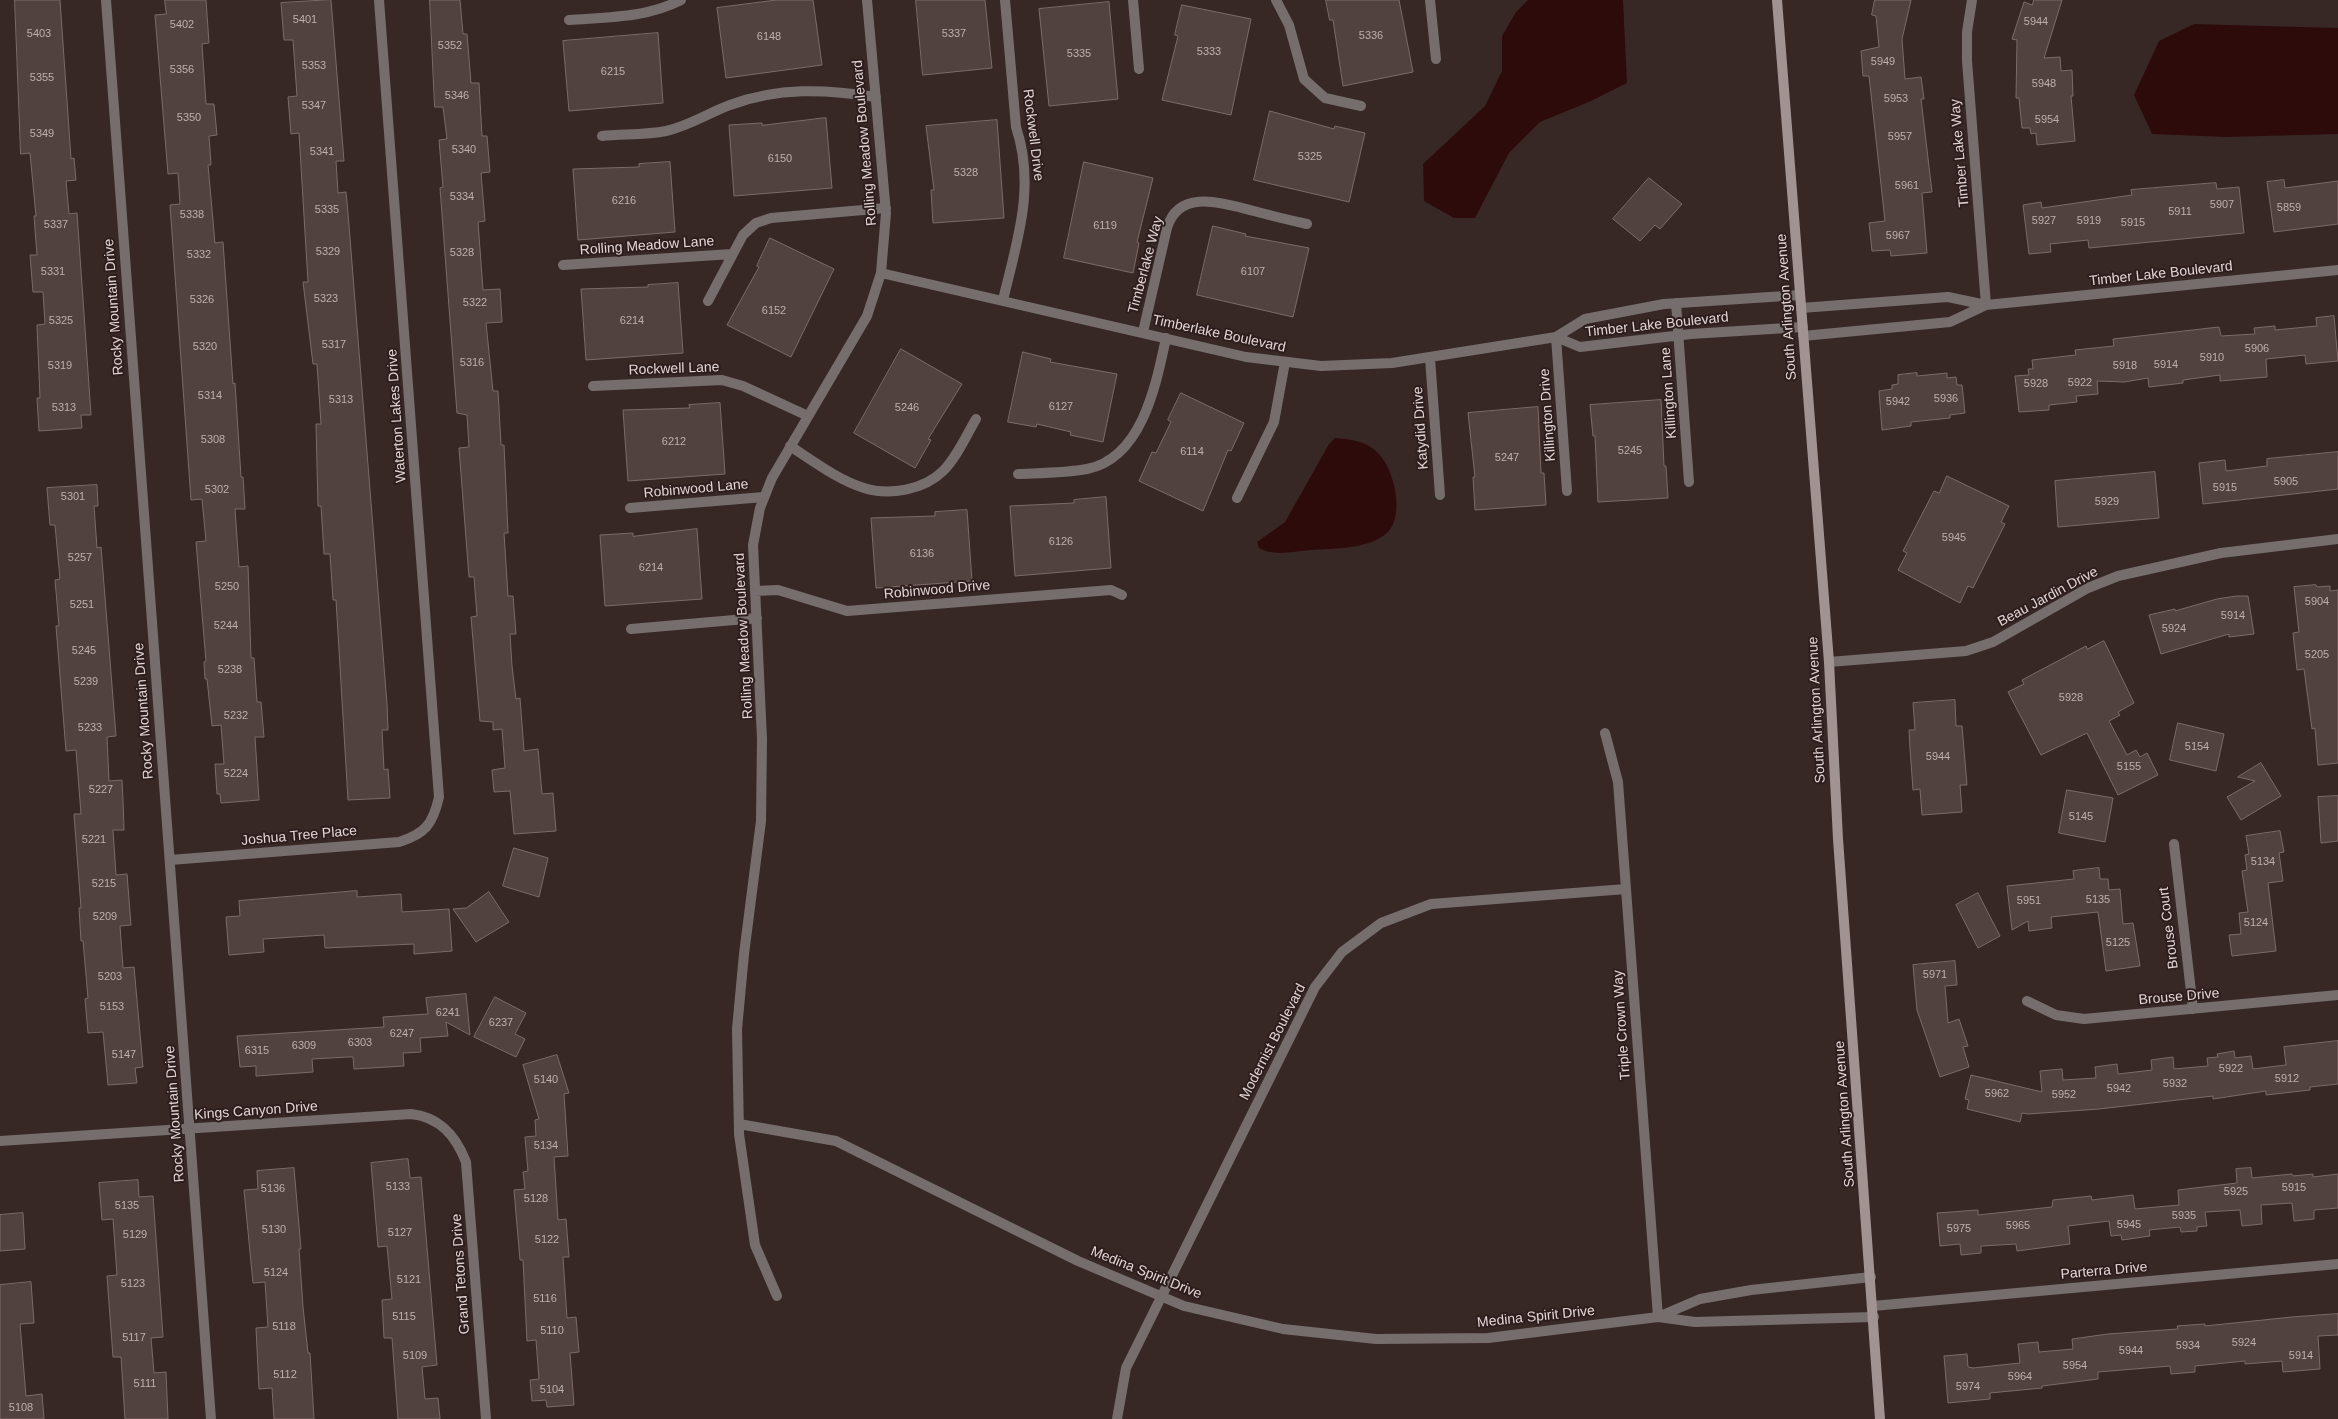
<!DOCTYPE html>
<html>
<head>
<meta charset="utf-8">
<style>
  body { margin:0 }
  canvas { display:block; background:#372826 }
</style>
</head>
<body>
<canvas width="2338" height="1419"></canvas>
<script>
const context = document.querySelector('canvas').getContext('2d');
context.lineJoin = 'round';
function fillPath(path, color) {
  context.fillStyle = color;
  context.fill(path, 'evenodd');
}
function strokePath(path, color, width, dash) {
  context.strokeStyle = color;
  context.lineWidth = width;
  context.lineCap = dash ? 'butt' : 'round';
  context.setLineDash(dash || []);
  context.stroke(path);
}
function drawText(font, color, halo, rows, align = 'center') {
  context.font = font + ' Helvetica,sans-serif';
  context.lineWidth = 4;
  context.setLineDash([]);
  context.textBaseline = 'middle';
  context.strokeStyle = halo;
  context.fillStyle = color;
  for (const [text, x, y, turn = 0] of rows) {
    context.save();
    context.translate(x, y);
    context.rotate((+turn || 0) * Math.PI / 180);
    context.textAlign = isNaN(turn) ? turn : align;
    if (halo) context.strokeText(text, 0, 0);
    context.fillText(text, 0, 0);
    context.restore();
  }
}
const water = new Path2D(`
  M1528 0H1623L1627 83 1591 101 1540 122 1509 153 1475 218H1454L1424 201 1423 164 1485 106 1502 71V36L1516 12Z
  M2194 24 2338 28V134L2226 137 2152 134 2134 95 2159 41Z
  M1335 438C1349 439 1366 441 1377 452 1394 467 1405 515 1388 532 1369 550 1334 548 1311 550 1294 551 1274 557 1259 548L1257 542 1285 522 1329 444Z`);
const building = new Path2D(`
  M15 0H60L71 159 74 158 76 180 66 181 69 214 77 213 91 415H81L82 428 39 431 37 398H40L37 325 45 324 43 292H33L30 255H37L34 216H36L30 153 21 154Z
  M165 0H206L209 43 202 44 206 104H214L217 135 209 136 211 165H208L215 243 223 242 233 384 235 383 241 477H243L245 509H235L239 567 248 566 251 658H254L257 702H261L264 737H255L259 800 221 803 220 794H217L215 764H224L221 725 212 726 207 679H205L204 662 206 661 196 542 206 541 202 499 191 500 170 205 180 204 178 173 168 174 155 15 166 14Z
  M331 0 344 161H336L338 193 346 192 348 213 387 704 388 730H382L384 770 388 769 390 798 348 800 336 600H333L330 554H324L321 506H318L316 424H321L317 364H313L303 282H308L299 133 291 134 288 97 297 96 293 40H284L281 3Z
  M430 0H460L463 34H467L471 83H479L482 136H487L490 172 481 173 485 221 478 222 483 290 500 289 502 322 486 323 493 391H498L501 445H504L508 533H504L508 596H513L516 634H510L512 666 516 699 520 698 524 751 538 749 542 794 553 793 556 831 514 834 510 791 494 792 492 770 505 768 502 729 493 730V722L480 721 471 617 477 616 474 577H469L459 448 469 447 467 415 457 413 440 188 443 187 439 140 447 139 443 107H435Z
  M777 0H813L822 65 726 78 717 8Z
  M916 0H985L992 68 923 75Z
  M1326 0H1399L1413 72 1343 86 1333 20H1330Z
  M1875 0H1911L1902 39 1905 79 1921 77 1924 99H1921L1932 192 1922 193 1927 253 1891 256 1890 250 1872 251 1869 223 1885 221 1869 76H1863L1861 51 1879 47 1876 16 1872 15Z
  M2034 0H2062L2044 58 2060 57 2061 71 2072 70 2073 96H2071L2075 141 2037 145 2036 133 2031 134 2030 128H2022L2019 98H2016L2017 40 2012 39 2024 2 2032 5Z
  M1109 2 1118 99 1049 106 1039 9Z
  M1182 5 1251 19 1231 115 1162 100 1178 36 1175 35Z
  M658 33 663 103 569 111 563 41Z
  M1270 111 1334 129 1335 126 1365 133 1349 202 1254 180Z
  M826 118 832 188 734 196 729 125 762 123V125Z
  M997 120 1004 218 933 223 931 190H934L926 126Z
  M670 162 675 232 578 240 573 169 639 167V164Z
  M1084 162 1153 178 1137 242 1139 243 1133 273 1064 258Z
  M1649 178 1682 204 1660 229 1655 225 1640 241 1613 219Z
  M2284 180 2285 188 2338 181V224L2274 232 2267 182Z
  M2216 183 2217 189 2239 187 2244 233 2089 248 2088 240 2050 244 2051 252 2029 254 2023 205 2041 202 2042 208 2132 195 2131 190Z
  M1213 226 1246 234 1245 236 1309 248 1293 317 1197 295Z
  M770 238 834 269 791 357 727 325 759 267 757 266Z
  M678 283 683 353 586 360 581 289 648 287V285Z
  M2334 316 2338 361 2306 364 2305 355 2266 359 2267 377 2220 381V375L2183 380V383L2149 387 2148 378 2124 382 2097 381 2098 394 2076 396 2077 402 2049 405V410L2019 412 2015 376 2029 375 2028 369H2033L2032 360 2076 355 2075 350 2114 346 2113 339 2219 327 2221 336 2255 334 2254 328 2275 326V330L2317 326 2316 318Z
  M901 349 962 384 928 439 931 440 915 468 854 433Z
  M1023 352 1051 359 1050 362 1117 374 1103 442 1070 435 1071 432 1037 424 1036 427 1008 422Z
  M1917 373V376L1947 373V378L1956 377 1957 385H1962L1965 413 1950 415V418L1911 422V426L1882 430 1879 391 1892 389V385L1898 384V375Z
  M1181 393 1244 423 1231 451 1228 450 1203 511 1139 481 1152 452 1156 453 1171 422 1168 420Z
  M1661 400 1664 466H1666L1668 498 1598 502 1595 436H1593L1590 405Z
  M720 403 725 474 628 481 623 410 690 408 689 405Z
  M1538 407 1541 473H1544L1546 505 1475 510 1473 477H1475L1468 413Z
  M2338 452V489L2203 504 2199 463 2225 460 2226 471 2267 466V459Z
  M2155 472 2159 518 2058 527 2055 481Z
  M1947 476 2009 506 2001 522 2005 524 1973 588 1968 586 1960 603 1898 570 1907 553 1903 551 1934 491 1939 493Z
  M97 485 98 506H94L97 548 101 547 116 736 107 737 109 781 122 780 123 800 124 830H113L116 875 127 874 131 925 120 926 123 968 134 967 143 1067 135 1068 137 1083 108 1085 103 1032 88 1033 85 999 88 998 83 941H81L79 908H81L74 814H81L76 750 66 751 56 626H59L55 580 60 579 55 525H50L47 488Z
  M1106 497 1111 568 1015 576 1010 506 1074 503V500Z
  M967 510 972 581 876 588 871 518 935 516V512Z
  M697 529 702 599 605 606 600 535 633 533V536Z
  M2316 585 2317 587 2330 586V591L2338 590V763L2318 765 2315 728 2312 729 2304 669 2297 670 2293 633 2299 632 2294 587Z
  M2237 596H2248L2254 634 2229 637V634L2161 654 2149 615 2175 609V611L2217 599Z
  M2104 641 2134 703 2118 712 2120 715 2109 721 2127 755 2136 750 2140 757 2147 753 2158 775 2118 795 2087 733 2041 755 2008 692 2024 684 2022 680 2086 646 2087 649Z
  M1955 700 1956 726H1962L1967 785H1960L1962 812 1922 815 1920 789 1913 790 1910 748 1909 730H1915L1913 703Z
  M2178 723 2224 734 2216 771 2170 760Z
  M2261 763 2281 796 2241 820 2227 797 2255 781 2238 777Z
  M2067 790 2113 798 2105 842 2059 833Z
  M2338 796V841L2321 843 2318 797Z
  M2280 831 2284 852 2279 853 2283 881 2268 883 2276 951 2232 956 2229 935 2241 934 2239 913 2248 912 2242 871 2247 870 2245 855 2249 854 2246 836Z
  M514 848 548 858 539 897 503 886Z
  M2099 868 2100 879H2108L2109 890 2120 889 2123 924 2133 923 2140 966 2106 971 2098 912 2051 917 2052 928 2029 931 2028 921 2012 930 2007 886 2074 879 2073 871Z
  M357 891V897L401 894 402 912 449 909 452 951 414 954V944L325 948 324 935 263 939 264 952 229 955 226 917 240 916 239 901Z
  M489 892 509 922 476 942 453 909 466 908Z
  M1978 893 2000 936 1978 948 1956 905Z
  M1955 961 1957 985 1945 986 1948 1023 1959 1019 1968 1046 1963 1047 1969 1067 1940 1077 1917 1010 1913 965Z
  M466 994 470 1035 446 1022 448 1036 420 1038 421 1052 403 1053 404 1066 354 1069 353 1057H348L312 1059 313 1072 256 1076V1066L240 1067 237 1036 384 1027 383 1017 428 1014 426 998Z
  M495 997 526 1013 515 1034 525 1039 516 1057 474 1037Z
  M2338 1041V1084L2310 1087V1090L2266 1095V1091L2213 1099V1096L2099 1109 2028 1114 2022 1113 2020 1122 1967 1109 1969 1100 1965 1099 1971 1075 2042 1092 2040 1071 2062 1069 2063 1080 2096 1078 2095 1067 2117 1064 2118 1074 2152 1070 2151 1060 2173 1057 2174 1069 2208 1066 2207 1058 2218 1057 2217 1054 2234 1051 2235 1058 2251 1056 2253 1069 2286 1065 2284 1047Z
  M557 1055 569 1093 564 1094 568 1156 554 1157 558 1220 566 1219 569 1257H563L567 1318 576 1317 579 1352 570 1353 574 1405 547 1407 546 1400 532 1401 530 1380 539 1379 536 1340 527 1341 523 1260H520L514 1190 525 1189 523 1172 528 1171 525 1137 536 1136 535 1120 539 1119 523 1065Z
  M408 1159 410 1178 421 1177 437 1365 422 1367 425 1399 438 1398 440 1419H398L392 1338H384L382 1300 392 1299 387 1246 378 1247 371 1163Z
  M294 1168 301 1249H299L303 1307 308 1353H310L314 1419H274L272 1388 259 1389 256 1328 268 1327 265 1282 253 1283 244 1190 258 1189 257 1171Z
  M2251 1168 2252 1178 2292 1174 2293 1176 2313 1174V1177L2338 1174V1208L2314 1210V1219L2294 1221 2292 1203 2261 1205 2262 1224 2242 1226 2240 1210 2205 1212 2207 1226 2197 1227V1231L2181 1232 2180 1227 2149 1230 2150 1236 2122 1240 2121 1235 2111 1236 2109 1221 2068 1226 2070 1244 2017 1251 2016 1244 1981 1246V1253L1961 1255 1960 1244 1940 1246 1937 1213 1978 1210V1215L2052 1207 2053 1200 2091 1196 2092 1200 2133 1195 2135 1209 2179 1205 2178 1190 2237 1183 2236 1169Z
  M138 1180 139 1197 153 1196 163 1337 151 1338 154 1373 166 1372 168 1419H125L121 1357H113L107 1276 117 1275 113 1219 102 1220 99 1183Z
  M23 1213 25 1249 0 1251V1215Z
  M31 1282 34 1323 20 1324 26 1396 42 1394 44 1419H0V1285Z
  M2338 1314V1335L2318 1336 2320 1369 2283 1372 2282 1361 2245 1364V1361L2195 1366V1372L2171 1374 2170 1366 2098 1372V1379L2042 1386V1388L1990 1393V1399L1948 1403 1944 1356 1967 1354 1968 1367 1973 1368 2020 1363 2018 1344 2038 1342 2039 1352 2073 1349 2072 1339 2108 1334 2178 1329 2177 1326 2205 1324V1326L2292 1317Z`);
const street = new Path2D(`
  M106 0 211 1419
  M1133 0 1139 69
  M1276 0 1289 25 1304 79 1325 98 1361 106
  M1430 0 1436 59
  M1972 0 1967 32V61L1986 305
  M569 20C608 17 646 18 681 0
  M602 136C623 134 646 135 666 131 689 126 708 113 730 105 778 87 825 89 876 97
  M563 265 732 254
  M881 273 1246 357 1321 366 1392 363 1556 337 1585 319 1664 304 1800 295
  M1003 300C1017 241 1036 187 1016 127L1005 0
  M708 301 743 235 756 223 771 218 886 208
  M1676 303 1689 482
  M1801 308 1948 297 1986 305 2338 270
  M1143 332 1167 228C1179 187 1225 204 1254 211 1272 216 1289 220 1307 224
  M1803 336 1950 322 1986 305
  M1556 337 1580 347 1691 334 1803 327
  M1556 337 1567 491
  M1430 358 1440 495
  M593 386 722 380 743 386 808 416
  M790 446C813 461 838 480 864 488 889 496 924 490 943 471 957 457 966 436 976 419
  M1018 474C1040 473 1065 473 1087 469 1142 458 1156 385 1166 338
  M1237 498 1274 422 1285 362
  M630 508 764 497
  M755 591 778 590 847 611 1111 590 1122 595
  M631 629 757 618
  M1829 662 1966 651 1993 642 2088 588 2118 576 2221 553 2338 539
  M2174 844 2193 1009
  M170 860 399 842C425 834 433 824 439 797L379 0
  M2027 1001 2056 1015 2084 1019 2338 995
  M739 1124 836 1141 1078 1261 1184 1306 1283 1329 1376 1339 1488 1338 1658 1317 1618 782 1605 733
  M0 1141 411 1114C440 1117 456 1136 466 1162L486 1419
  M1871 1277 1751 1290 1700 1299 1658 1317 1695 1322 1874 1317
  M777 1296 755 1245 739 1134 737 1029 744 954 761 821 762 739 753 545 760 508 772 478 867 316 881 273 886 213 867 0
  M1873 1306 2338 1264
  M1117 1419 1126 1368 1315 987 1342 952 1381 923 1431 904 1626 889`);
const secondary = new Path2D(`
  M1777 0 1829 662 1838 839 1880 1419`);
const numberNames = [
  ["5401",305,20],
  ["5944",2036,22],
  ["5402",182,25],
  ["5403",39,34],
  ["5337",954,34],
  ["5336",1371,36],
  ["6148",769,37],
  ["5352",450,46],
  ["5333",1209,52],
  ["5335",1079,54],
  ["5949",1883,62],
  ["5353",314,66],
  ["5356",182,70],
  ["6215",613,72],
  ["5355",42,78],
  ["5948",2044,84],
  ["5346",457,96],
  ["5953",1896,99],
  ["5347",314,106],
  ["5350",189,118],
  ["5954",2047,120],
  ["5349",42,134],
  ["5957",1900,137],
  ["5340",464,150],
  ["5341",322,152],
  ["5325",1310,157],
  ["6150",780,159],
  ["5328",966,173],
  ["5961",1907,186],
  ["5334",462,197],
  ["6216",624,201],
  ["5907",2222,205],
  ["5859",2289,208],
  ["5335",327,210],
  ["5911",2180,212],
  ["5338",192,215],
  ["5927",2044,221],
  ["5919",2089,221],
  ["5915",2133,223],
  ["5337",56,225],
  ["6119",1105,226],
  ["5967",1898,236],
  ["5329",328,252],
  ["5328",462,253],
  ["5332",199,255],
  ["5331",53,272],
  ["6107",1253,272],
  ["5323",326,299],
  ["5326",202,300],
  ["5322",475,303],
  ["6152",774,311],
  ["5325",61,321],
  ["6214",632,321],
  ["5317",334,345],
  ["5320",205,347],
  ["5906",2257,349],
  ["5910",2212,358],
  ["5316",472,363],
  ["5914",2166,365],
  ["5319",60,366],
  ["5918",2125,366],
  ["5922",2080,383],
  ["5928",2036,384],
  ["5314",210,396],
  ["5936",1946,399],
  ["5313",341,400],
  ["5942",1898,402],
  ["6127",1061,407],
  ["5313",64,408],
  ["5246",907,408],
  ["5308",213,440],
  ["6212",674,442],
  ["5245",1630,451],
  ["6114",1192,452],
  ["5247",1507,458],
  ["5905",2286,482],
  ["5915",2225,488],
  ["5302",217,490],
  ["5301",73,497],
  ["5929",2107,502],
  ["5945",1954,538],
  ["6126",1061,542],
  ["6136",922,554],
  ["5257",80,558],
  ["6214",651,568],
  ["5250",227,587],
  ["5904",2317,602],
  ["5251",82,605],
  ["5914",2233,616],
  ["5244",226,626],
  ["5924",2174,629],
  ["5245",84,651],
  ["5205",2317,655],
  ["5238",230,670],
  ["5239",86,682],
  ["5928",2071,698],
  ["5232",236,716],
  ["5233",90,728],
  ["5154",2197,747],
  ["5944",1938,757],
  ["5155",2129,767],
  ["5224",236,774],
  ["5227",101,790],
  ["5145",2081,817],
  ["5221",94,840],
  ["5134",2263,862],
  ["5215",104,884],
  ["5135",2098,900],
  ["5951",2029,901],
  ["5209",105,917],
  ["5124",2256,923],
  ["5125",2118,943],
  ["5971",1935,975],
  ["5203",110,977],
  ["5153",112,1007],
  ["6241",448,1013],
  ["6237",501,1023],
  ["6247",402,1034],
  ["6303",360,1043],
  ["6309",304,1046],
  ["6315",257,1051],
  ["5147",124,1055],
  ["5922",2231,1069],
  ["5912",2287,1079],
  ["5140",546,1080],
  ["5932",2175,1084],
  ["5942",2119,1089],
  ["5962",1997,1094],
  ["5952",2064,1095],
  ["5134",546,1146],
  ["5133",398,1187],
  ["5915",2294,1188],
  ["5136",273,1189],
  ["5925",2236,1192],
  ["5128",536,1199],
  ["5135",127,1206],
  ["5935",2184,1216],
  ["5945",2129,1225],
  ["5965",2018,1226],
  ["5975",1959,1229],
  ["5130",274,1230],
  ["5127",400,1233],
  ["5129",135,1235],
  ["5122",547,1240],
  ["5124",276,1273],
  ["5121",409,1280],
  ["5123",133,1284],
  ["5116",545,1299],
  ["5115",404,1317],
  ["5118",284,1327],
  ["5110",552,1331],
  ["5117",134,1338],
  ["5924",2244,1343],
  ["5934",2188,1346],
  ["5944",2131,1351],
  ["5109",415,1356],
  ["5914",2301,1356],
  ["5954",2075,1366],
  ["5112",285,1375],
  ["5964",2020,1377],
  ["5111",145,1384],
  ["5974",1968,1387],
  ["5104",552,1390],
  ["5108",21,1408]
];
const streetNames = [
  ["Rockwell Drive",1033,135,83],
  ["Rolling Meadow Boulevard",865,143,-95],
  ["Timber Lake Way",1960,153,-95],
  ["Rolling Meadow Lane",647,246,-4],
  ["Timberlake Way",1146,265,-75],
  ["Timber Lake Boulevard",2161,274,-6],
  ["Rocky Mountain Drive",114,307,-94],
  ["South Arlington Avenue",1787,307,-94],
  ["Timber Lake Boulevard",1657,325,-6],
  ["Timberlake Boulevard",1219,334,12],
  ["Rockwell Lane",674,369,-2],
  ["Killington Lane",1669,393,-94],
  ["Killington Drive",1548,415,-94],
  ["Waterton Lakes Drive",397,416,-94],
  ["Katydid Drive",1421,428,-94],
  ["Robinwood Lane",696,489,-5],
  ["Robinwood Drive",937,590,-5],
  ["Beau Jardin Drive",2048,597,-28],
  ["Rolling Meadow Boulevard",744,636,-93],
  ["South Arlington Avenue",1817,710,-93],
  ["Rocky Mountain Drive",144,711,-94],
  ["Joshua Tree Place",299,836,-5],
  ["Brouse Court",2169,928,-97],
  ["Brouse Drive",2179,997,-5],
  ["Triple Crown Way",1622,1025,-94],
  ["Modernist Boulevard",1273,1042,-63],
  ["Kings Canyon Drive",256,1111,-4],
  ["Rocky Mountain Drive",175,1114,-94],
  ["South Arlington Avenue",1845,1114,-94],
  ["Parterra Drive",2104,1271,-5],
  ["Medina Spirit Drive",1146,1273,22],
  ["Grand Tetons Drive",461,1274,-94],
  ["Medina Spirit Drive",1536,1317,-6]
];
fillPath(water, '#2e0b0b');
fillPath(building, '#51413f');
strokePath(building, '#7c6a68', 1);
strokePath(street, '#766e6d', 10);
strokePath(secondary, '#a09392', 10);
drawText('11px', '#bcb0af', null, numberNames);
drawText('14px', '#e0d5d4', '#2d1e1d', streetNames);
</script>
</body>
</html>
